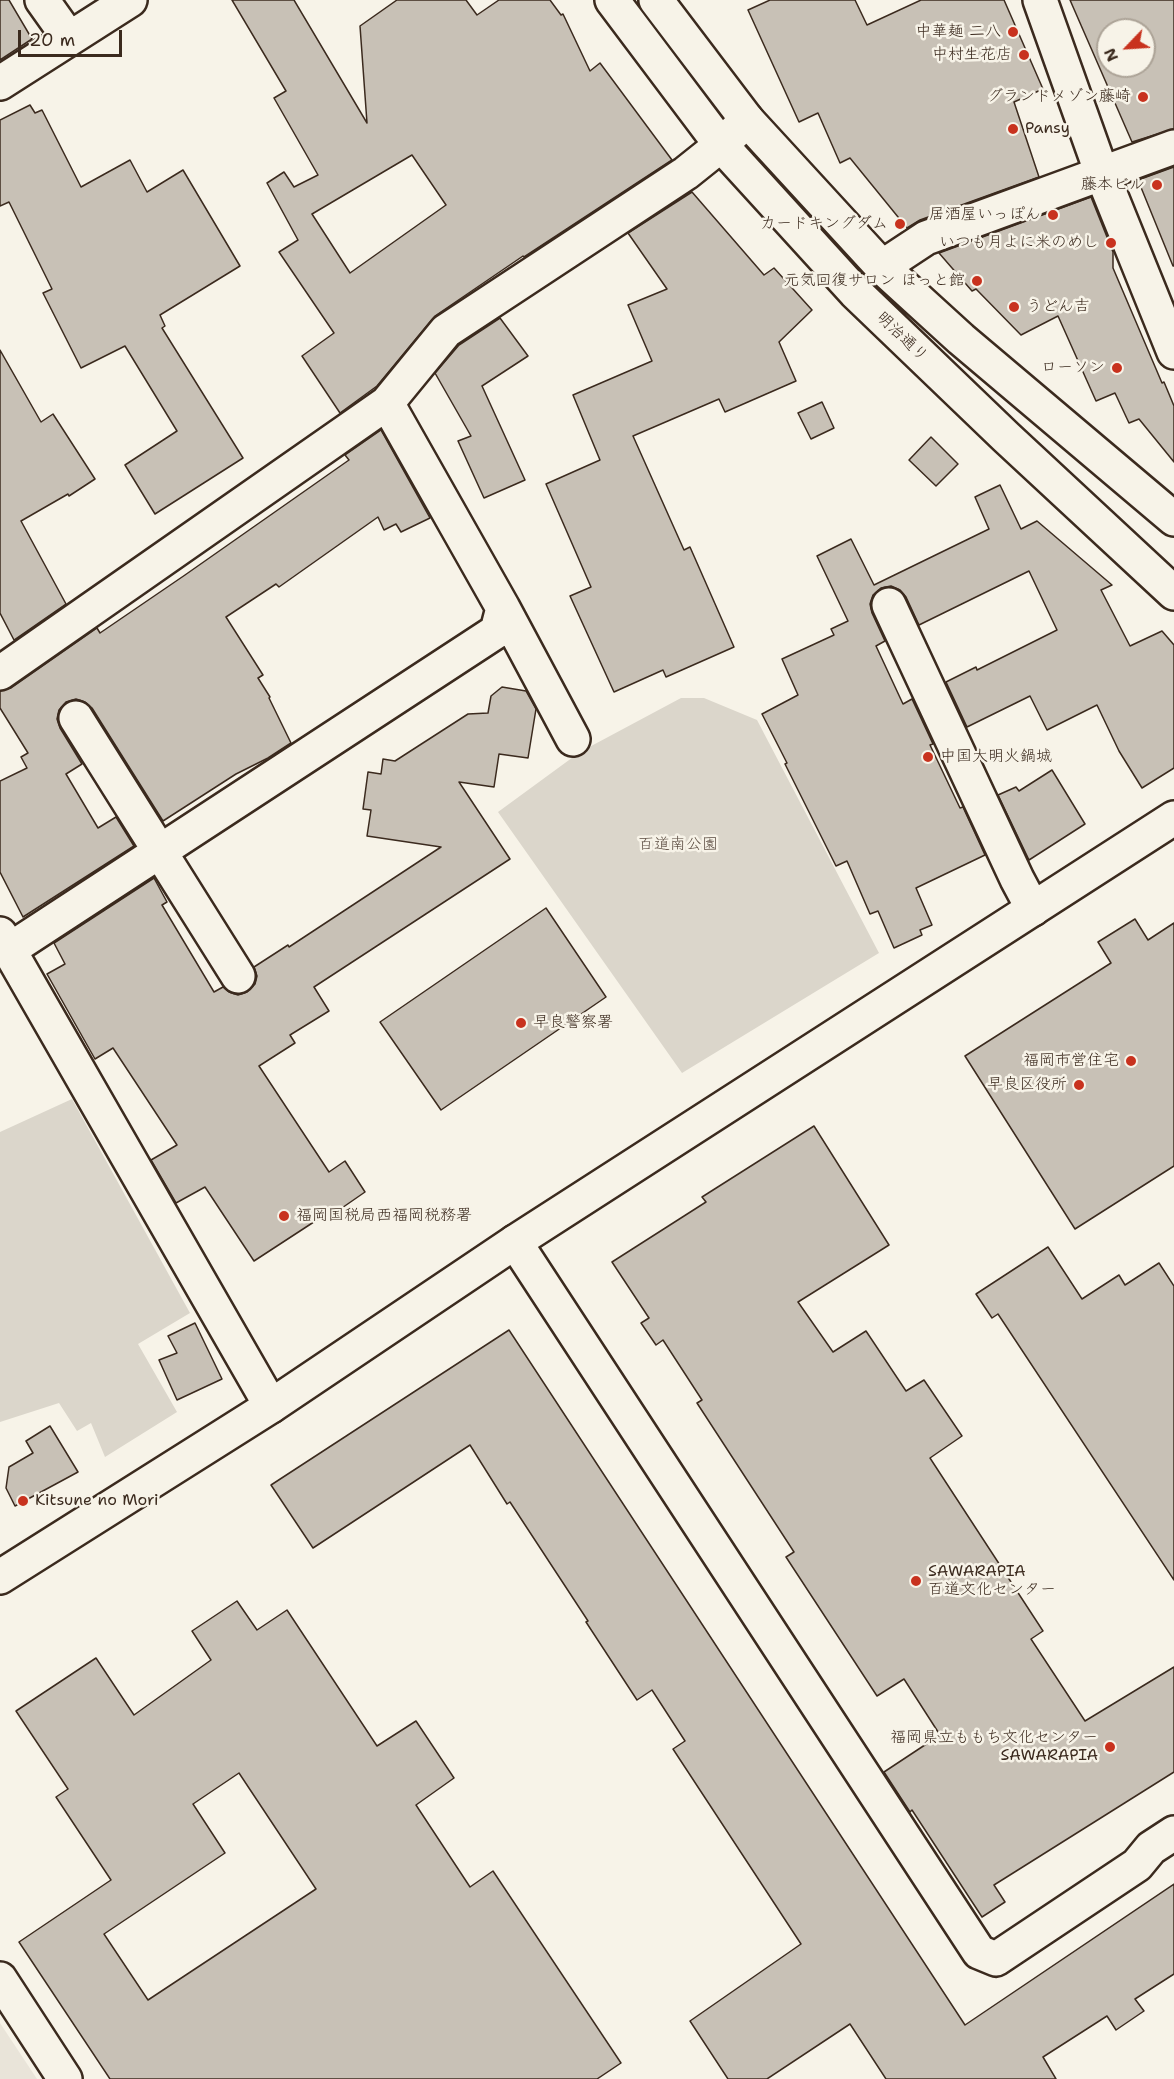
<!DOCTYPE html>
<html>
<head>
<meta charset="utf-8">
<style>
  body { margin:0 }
  #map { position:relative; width:1174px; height:2079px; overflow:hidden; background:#f7f3e8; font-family:"Shantell Sans",sans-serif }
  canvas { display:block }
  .north { position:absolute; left:1096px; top:18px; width:60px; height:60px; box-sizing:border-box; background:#f7f3e8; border:2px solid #aca397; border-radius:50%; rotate:245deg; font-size:16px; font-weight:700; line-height:24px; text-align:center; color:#3b2a1e }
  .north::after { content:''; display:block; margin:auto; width:21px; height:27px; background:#c8321e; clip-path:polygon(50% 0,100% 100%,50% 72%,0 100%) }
  .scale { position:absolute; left:18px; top:30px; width:104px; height:27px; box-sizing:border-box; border:3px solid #3b2a1e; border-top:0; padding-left:8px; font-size:18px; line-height:21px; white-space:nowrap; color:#3b2a1e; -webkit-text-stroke:4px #f7f3e8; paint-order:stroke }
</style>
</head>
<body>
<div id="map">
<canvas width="1174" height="2079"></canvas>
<div class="north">N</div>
<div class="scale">20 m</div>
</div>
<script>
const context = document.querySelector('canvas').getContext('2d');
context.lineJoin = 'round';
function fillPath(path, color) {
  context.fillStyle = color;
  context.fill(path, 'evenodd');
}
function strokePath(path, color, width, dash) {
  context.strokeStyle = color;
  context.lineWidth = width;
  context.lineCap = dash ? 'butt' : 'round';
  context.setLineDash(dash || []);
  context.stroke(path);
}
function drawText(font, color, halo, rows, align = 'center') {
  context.font = font + ' "Shantell Sans","Klee One",sans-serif';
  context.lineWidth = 5;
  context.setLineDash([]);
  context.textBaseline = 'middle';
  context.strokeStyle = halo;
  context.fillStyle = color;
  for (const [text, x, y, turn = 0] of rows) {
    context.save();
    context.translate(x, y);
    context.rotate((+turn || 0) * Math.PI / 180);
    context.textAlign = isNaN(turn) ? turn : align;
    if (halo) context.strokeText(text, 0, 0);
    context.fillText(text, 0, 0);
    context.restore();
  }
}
const built = new Path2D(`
  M0 2023 37 2079H0Z`);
const green = new Path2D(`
  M681 698H704L757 720 879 953 682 1073 498 812 580 752Z
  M72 1099 190 1313 138 1344 177 1412 105 1457 91 1423 77 1431 59 1403 0 1422V1132Z`);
const building = new Path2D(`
  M0 0H9L32 39 0 60Z
  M232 0H294L367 123 360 26 397 0H466L477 15 499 0H550L561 15 563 14 590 71 600 63 672 160 524 257 523 256 435 316 377 386 340 413 302 356 334 333 279 252 298 240 267 183 284 172 294 187 318 175 274 98 286 91ZM412 155 446 205 350 273 312 214Z
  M770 0H855L867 25 921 0H1004L1043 89 1014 102 1039 177 920 220 907 228 850 158 840 163 818 113 799 122 748 10Z
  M1070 0H1174V129L1132 142ZM1108 30H1144V66H1108Z
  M30 105 35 113 42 110 81 187 130 160 147 192 183 170 240 266 160 315 165 326 162 328 243 458 155 514 125 465 177 431 125 346 81 368 43 293 52 289 9 202 0 206V120Z
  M1174 167V266H1173L1138 180Z
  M692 192 764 275 774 268 812 310 779 342 796 381 725 412 719 399 633 436 684 550 690 547 734 647 666 677 663 670 614 692 570 596 591 587 546 484 600 460 573 395 652 361 628 305 667 289 628 233Z
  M1091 197 1113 252V268L1162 383 1164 382 1174 406V462L1139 419 1129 423 1115 393 1096 401 1058 316 1021 335 976 289 972 291 939 253Z
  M500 318 528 356 482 386 525 480 484 498 458 441 471 436 435 373 459 345Z
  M0 350 41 422 53 414 95 479 69 496 68 494 21 521 66 604 14 640 0 613Z
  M822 402 834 428 811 439 798 413Z
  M381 430 430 518 401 532 396 524 384 530 378 517 279 587 276 584 226 617 263 675 258 678 270 697 269 698 291 743 268 758 236 774 163 821 92 708 85 702 76 699 66 702 59 710 57 719 60 728 82 764 66 774 98 828 116 817 134 846 23 917 0 872V781L27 768 21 757 28 753 0 708V691L11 688 97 628 100 633 185 575 349 460 345 455Z
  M931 437 958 464 936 486 909 460Z
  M1000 485 1021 529 1037 521 1112 585 1101 590 1130 646 1162 631 1174 645V768L1142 788 1119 751 1097 705 1047 730 1030 696 967 727 946 682 976 667 977 670 1057 630 1029 571 919 625 906 597 900 590 891 586 881 588 873 595 870 604 872 613 885 641 876 646 903 704 912 699 933 744 930 745 960 808 963 807 985 855 916 888 932 925 920 930 922 935 894 948 878 911 870 914 847 861 836 866 785 764 787 763 762 714 798 695 782 659 834 635 831 629 848 621 817 556 851 539 874 585 989 529 975 497Z
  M502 687 526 691 536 709 528 758 499 754 494 787 459 782 510 859 314 987 329 1011 290 1035 295 1043 259 1066 329 1172 345 1161 365 1192 326 1219 323 1216 254 1261 205 1187 176 1203 151 1160 177 1145 113 1048 95 1059 47 974 65 964 54 943 154 878 167 902 162 905 214 992 223 987 229 992 238 995 247 992 255 984 257 976 254 967 288 945 289 947 441 847 367 836 371 810 363 809 368 772 381 774 383 759 395 761 468 714 488 713 491 696Z
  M1052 770 1085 824 1029 860 998 795 1016 787 1019 791Z
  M546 908 606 997 441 1110 380 1022Z
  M1135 919 1148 940 1174 923V1166L1075 1229 965 1056 1111 963 1098 942Z
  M814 1126 889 1245 798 1302 833 1352 866 1331 906 1391 924 1380 962 1436 930 1458 1043 1631 1031 1639 1085 1721 1174 1667V1772L994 1885 1005 1902 982 1917 912 1810 910 1812 884 1772 940 1735 904 1679 877 1696 786 1557 794 1552 697 1403 702 1400 663 1340 656 1345 641 1323 649 1318 612 1262 706 1202 702 1197Z
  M1048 1247 1082 1299 1119 1275 1125 1285 1159 1263 1174 1286V1580L998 1314 992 1318 976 1294Z
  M195 1323 222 1379 177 1400 159 1360 177 1353 168 1336Z
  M509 1330 965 2025 1174 1884V1974L1135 1999 1144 2011 1116 2030 1107 2016 1043 2057 1056 2079H886L850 2024 767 2079H728L690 2021 801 1944 673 1749 685 1741 652 1690 637 1700 586 1622 588 1621 510 1502 507 1504 470 1445 313 1548 271 1485Z
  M50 1426 78 1472 15 1506 6 1488 9 1467 33 1453 26 1441Z
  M237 1601 257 1630 287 1610 377 1746 416 1721 454 1778 416 1805 470 1887 493 1871 621 2063 597 2079H110L19 1942 111 1880 56 1797 68 1789 16 1711 96 1658 134 1715 211 1660 192 1631ZM239 1773 316 1889 148 2000 104 1934 225 1853 193 1804Z`);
const minor = new Path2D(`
  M42 0 69 38
  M0 83 130 0
  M882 267 926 238 1174 147
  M889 605 1017 879 1033 909
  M503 608 573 739
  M0 673 387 403 446 331 686 173 721 145 747 120
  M76 718 238 976
  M0 934 271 1406
  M9 950 497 631 503 608 387 403
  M515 1242 979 1952 996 1959 1137 1865 1151 1848 1174 1833
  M0 1979 65 2079`);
const tertiary = new Path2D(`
  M612 0 721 145 855 292 1006 437 1174 593
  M656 0 747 120 882 267 961 339 1174 519
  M1040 0 1102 174 1174 352
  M0 1577 271 1406 515 1242 1174 818`);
const markers = [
  [1013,32,6,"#c8321e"],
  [1024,55,6,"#c8321e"],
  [1143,97,6,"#c8321e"],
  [1013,129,6,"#c8321e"],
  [1157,185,6,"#c8321e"],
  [1053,215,6,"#c8321e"],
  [900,224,6,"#c8321e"],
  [1111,243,6,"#c8321e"],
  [977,281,6,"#c8321e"],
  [1014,307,6,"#c8321e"],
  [1117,368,6,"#c8321e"],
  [928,757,6,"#c8321e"],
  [521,1023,6,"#c8321e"],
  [1131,1061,6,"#c8321e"],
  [1079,1085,6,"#c8321e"],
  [284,1216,6,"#c8321e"],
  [23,1501,6,"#c8321e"],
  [916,1581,6,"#c8321e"],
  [1110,1747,6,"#c8321e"]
];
const poiNames = [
  ["中華麺 二八",1001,32],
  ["中村生花店",1012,55],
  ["グランドメゾン藤崎",1131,97],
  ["Pansy",1025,129,"left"],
  ["藤本ビル",1145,185],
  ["居酒屋いっぽん",1041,215],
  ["カードキングダム",888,224],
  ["いつも月よに米のめし",1099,243],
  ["元気回復サロン ほっと館",965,281],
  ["うどん吉",1026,307,"left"],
  ["ローソン",1105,368],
  ["中国大明火鍋城",940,757,"left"],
  ["早良警察署",533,1023,"left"],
  ["福岡市営住宅",1119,1061],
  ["早良区役所",1067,1085],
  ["福岡国税局西福岡税務署",296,1216,"left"],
  ["Kitsune no Mori",35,1501,"left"],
  ["SAWARAPIA",928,1572,"left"],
  ["百道文化センター",928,1590,"left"],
  ["福岡県立ももち文化センター",1098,1738],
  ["SAWARAPIA",1098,1756]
];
const streetNames = [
  ["明治通り",902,337,44]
];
const parkNames = [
  ["百道南公園",678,845]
];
fillPath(built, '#e9e4d9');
fillPath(green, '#dbd6cb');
fillPath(building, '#c8c1b6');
strokePath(building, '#3b2a1e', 1.5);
strokePath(minor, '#3b2a1e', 38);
strokePath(tertiary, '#3b2a1e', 38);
strokePath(minor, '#f7f3e8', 33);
strokePath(tertiary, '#f7f3e8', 33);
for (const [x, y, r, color] of markers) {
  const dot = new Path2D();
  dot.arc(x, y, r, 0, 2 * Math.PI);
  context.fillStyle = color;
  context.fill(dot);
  strokePath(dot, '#f7f3e8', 2);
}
drawText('16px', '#3b2a1e', '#f7f3e8', poiNames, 'right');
drawText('16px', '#3b2a1e', '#f7f3e8', streetNames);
drawText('16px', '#5b4c41', '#f7f3e8', parkNames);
</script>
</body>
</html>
